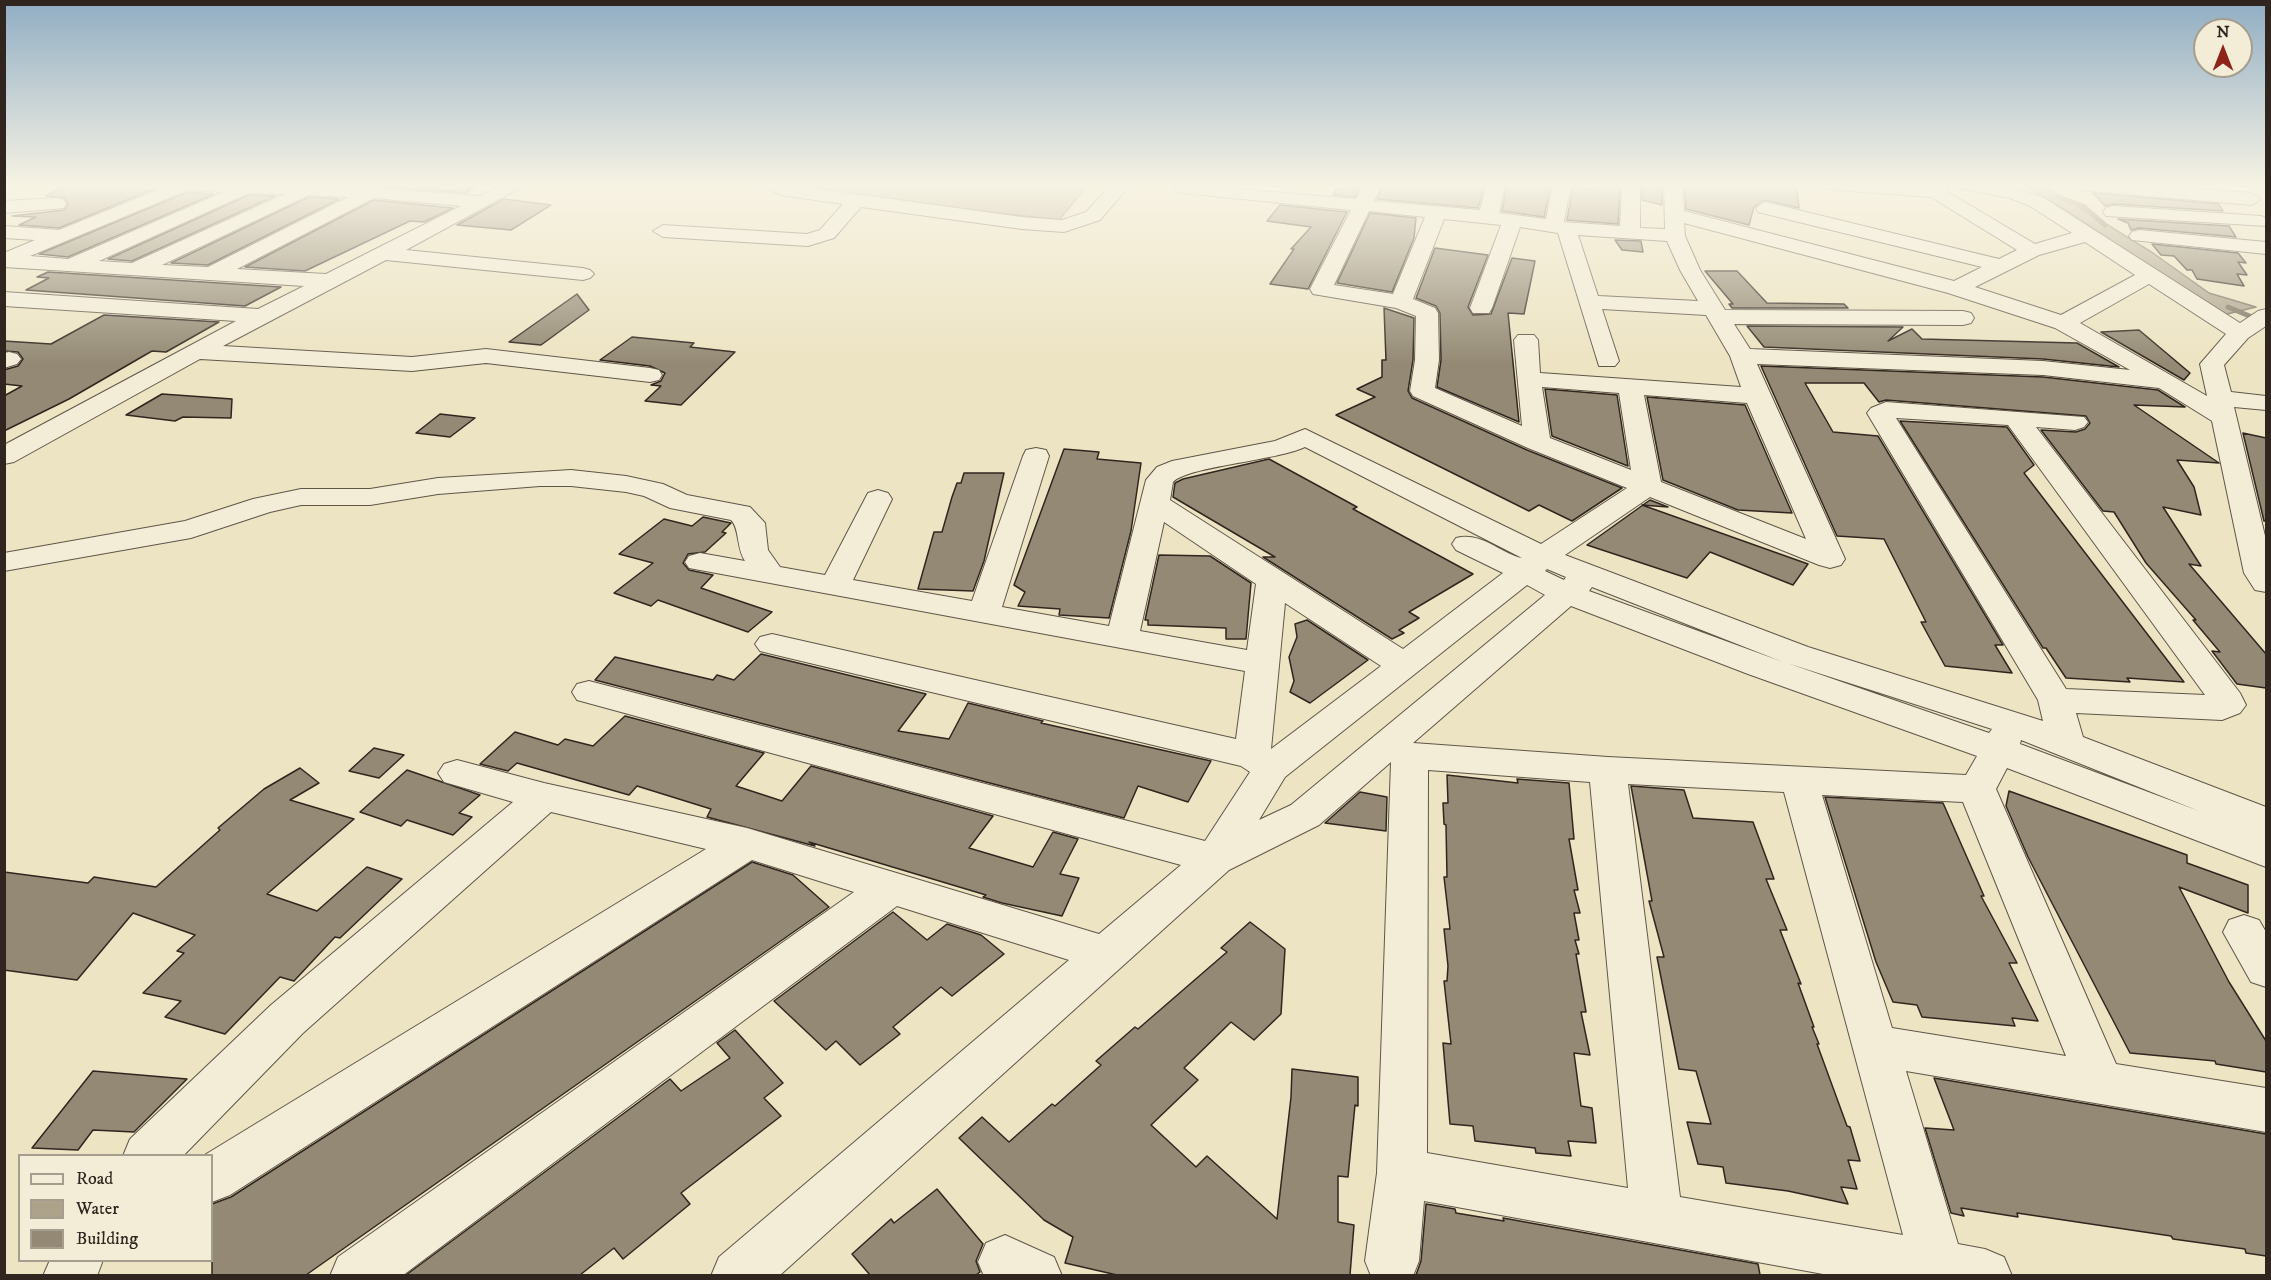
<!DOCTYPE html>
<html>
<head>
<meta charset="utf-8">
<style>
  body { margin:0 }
  #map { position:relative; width:2271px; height:1280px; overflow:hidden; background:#ede4c3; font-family:"IM FELL DW Pica",serif }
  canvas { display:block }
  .frame { position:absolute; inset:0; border:6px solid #31261f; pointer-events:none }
  .legend { position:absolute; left:18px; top:1154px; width:195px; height:108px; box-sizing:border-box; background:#f3edd8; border:2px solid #a59d8e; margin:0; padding:8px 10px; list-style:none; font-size:18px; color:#31261f }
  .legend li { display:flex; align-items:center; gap:12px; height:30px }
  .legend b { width:30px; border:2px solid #a59d8e }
  .north { position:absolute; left:2193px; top:18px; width:60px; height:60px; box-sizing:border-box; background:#f3edd8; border:2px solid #a59d8e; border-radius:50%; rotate:0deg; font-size:16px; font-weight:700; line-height:24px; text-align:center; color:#31261f }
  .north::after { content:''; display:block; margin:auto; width:21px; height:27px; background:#8f2418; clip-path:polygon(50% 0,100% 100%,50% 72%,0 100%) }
</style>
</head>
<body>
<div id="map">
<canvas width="2271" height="1280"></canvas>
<div class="frame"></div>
<ul class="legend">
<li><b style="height:8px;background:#f3edd8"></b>Road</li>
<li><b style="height:16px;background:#ada38b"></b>Water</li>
<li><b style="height:16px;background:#938974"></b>Building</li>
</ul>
<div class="north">N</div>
</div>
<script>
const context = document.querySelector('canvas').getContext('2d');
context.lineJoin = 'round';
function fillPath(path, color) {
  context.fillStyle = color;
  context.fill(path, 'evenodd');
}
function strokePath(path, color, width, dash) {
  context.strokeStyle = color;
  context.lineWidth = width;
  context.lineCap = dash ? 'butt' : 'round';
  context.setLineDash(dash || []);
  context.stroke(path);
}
const water = new Path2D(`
  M788 184H1089L1059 220 784 188Z
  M2022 184H2039L2048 188 2153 253 2209 293 2256 307 2223 315 2067 211Z`);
const stream = new Path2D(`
  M2058 197 2083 206 2105 225
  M2228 307 2266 323`);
const building = new Path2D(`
  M67 184H152L156 188 59 228 19 225 36 217 12 216 64 210 68 205 65 198 46 196Z
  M350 184H479L465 193Z
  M1344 184H1361L1355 197 1333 195 1336 189 1342 190Z
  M1384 184H1485L1478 208 1377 199Z
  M1507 184 1551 185 1544 217 1502 211Z
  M1595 184H1623L1620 189 1618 224 1567 220 1573 187 1594 190Z
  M1638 184H1662V205L1642 200V189Z
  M1684 184H1796L1799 208 1764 200 1754 207 1749 225 1686 209Z
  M188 192 214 194 68 257 39 254Z
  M2093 193 2219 204 2223 211 2113 204 2105 206Z
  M249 195 275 196 132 261 108 259Z
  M309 197 339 199 208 265 171 263Z
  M504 199 551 205 511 230 457 225Z
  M374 200 453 208 424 222 410 221 305 271 245 267Z
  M1280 205 1347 212 1308 289 1270 284 1294 249H1291L1311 227 1267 221Z
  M1370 213 1416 218 1414 238 1392 292 1337 283Z
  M2118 219 2229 226 2236 237 2139 228 2131 230 2128 223Z
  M1615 240 1641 241 1643 252 1622 250Z
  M2152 244 2238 253 2246 263 2238 262 2247 275 2237 274 2244 286 2197 279 2192 270H2187L2174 256 2161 255Z
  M1435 248 1488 255 1468 307 1473 315 1491 314 1512 258 1535 261 1524 314 1508 313 1519 422 1437 387 1441 360 1440 313 1436 306 1416 298Z
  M1705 271H1737L1767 303 1844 304 1848 308H1732L1729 304H1733Z
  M48 272 281 287 245 306 26 290 49 278 37 277Z
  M577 294 589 310 541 345 509 342Z
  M1384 308 1414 318 1413 360 1408 391 1412 398 1527 450 1622 488 1572 521 1539 505 1529 511 1336 415 1375 397 1357 389 1382 377V360H1386Z
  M104 315 219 322 166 352 152 351 69 399 4 431V396L22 386 4 384V370L18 366 23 359 18 352 4 351V341L51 344Z
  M1747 326 1903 327 1888 341 1912 329 1922 339 2077 343 2119 367 2043 359 1764 347Z
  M2139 330 2190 373 2184 380 2101 332Z
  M632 337 694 343 690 347 735 352 681 405 645 401 661 386 651 385 661 381 665 373 650 366 600 360Z
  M1761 366 2043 377 2158 390 2185 407 2134 405 2219 463 2177 460 2194 487 2201 515 2163 507 2201 566 2189 564 2266 654V688L2237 684 2212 651 2220 652 2193 620H2196L2146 563 2114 512 2103 511 2041 430 2076 432 2085 429 2090 423 2086 416 1886 400 1879 402 1864 383H1805L1833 432 1878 436 2003 645H1995L2012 673 1945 666 1921 622H1926L1884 539 1837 536Z
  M1545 389 1617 395 1628 466 1552 436Z
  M162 394 232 399 231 418 183 417 175 421 126 415Z
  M1647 397 1745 405 1792 513 1738 510 1663 480Z
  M440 414 475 418 450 437 416 433Z
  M1900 421 2007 427 2034 465 2024 473 2184 682 2127 678 2130 682 2066 678 2046 648H2043Z
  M2243 433 2266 438V521H2264Z
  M1064 449 1099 452 1097 459 1141 463 1131 531 1109 618 1059 615 1060 609 1018 606 1025 592 1014 585Z
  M1269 459 1357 507 1353 509 1473 574 1409 612 1419 618 1399 630 1404 633 1392 639 1263 557H1275L1173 497 1175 483 1183 479Z
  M964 473H1004L984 561 973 591 918 589 934 532H942L952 497 957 483H961Z
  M1650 500 1668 507 1642 505 1808 564 1793 585 1710 552 1687 578 1587 545Z
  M703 517 731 523 722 532 726 533 705 552 688 554 683 563 689 570 713 575 701 588 772 612 748 632 658 600 651 606 614 593 653 563 619 554 664 519 692 526Z
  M1159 555 1210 556 1251 583 1246 639H1226V628L1148 625V620H1145Z
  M1307 620 1368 660 1310 703 1290 692 1294 681 1289 657 1297 637 1295 624Z
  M761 654 926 694 898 731 949 739 968 703 1043 721 1041 723 1211 761 1188 802 1138 786 1124 818 595 680 615 657 713 680 717 675 734 680Z
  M625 716 764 753 736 786 782 801 811 766 993 816 969 848 1033 867 1053 832 1078 839 1060 874 1079 878 1062 916 1002 903 983 897 986 895 809 842 815 846 707 817 711 809 637 786 629 795 517 763 508 771 480 764 515 732 558 745 565 739 593 746Z
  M374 748 404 755 379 778 349 771Z
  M300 768 319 783 290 800 354 819 267 894 317 911 367 867 402 879 340 938 335 937 294 981 280 977 225 1034 165 1017 181 1001 143 993 184 953 177 951 195 935 133 913 77 980 4 970V872L88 883 94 877 156 887 220 830 218 828 264 789Z
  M407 770 480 795 459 813 472 817 453 835 407 820 401 826 360 812Z
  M1447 775 1518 783 1517 779 1569 783 1574 839H1569L1578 890H1574L1580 913H1574L1579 940H1575L1579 954H1576L1586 1012H1581L1590 1055 1574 1053 1581 1106 1592 1108 1596 1143 1568 1141 1571 1156 1536 1153 1535 1148 1475 1141 1473 1126 1450 1124 1443 1043 1451 1044 1444 981H1447L1448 966 1444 929H1450L1444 877H1447L1446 825 1444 824 1443 803H1448Z
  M1631 786 1684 790 1693 818 1753 822 1774 879H1766L1787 930H1780L1801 984 1798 983 1814 1027H1812L1819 1044H1817L1847 1126 1850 1127 1860 1161 1848 1160 1857 1189 1841 1187 1848 1204 1788 1191 1726 1183 1723 1167 1698 1164 1687 1122 1711 1124 1696 1071 1679 1069 1657 957H1664L1649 901H1652Z
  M2009 791 2187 855V863L2248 885V913L2179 887 2229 982 2266 1041V1072L2216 1064 2215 1061 2130 1053 2028 857 2006 806Z
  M1360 792 1387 797 1386 831 1325 823Z
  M1825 797 1943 803 1984 896H1981L2017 963H2009L2038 1021 2012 1018 2015 1026 1922 1017 1917 1005 1893 1002 1876 962Z
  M752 862 793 875 829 907 306 1275H212V1204L231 1197Z
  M893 912 927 940 947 924 981 935 1004 954 952 996 941 987 893 1027 900 1034 860 1065 836 1041 826 1050 774 1001Z
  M1250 922 1285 949 1281 1014 1254 1040 1231 1022 1184 1068 1198 1080 1151 1125 1196 1167 1207 1156 1277 1219 1291 1097 1292 1069 1358 1077V1106L1355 1105 1348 1177 1338 1176V1222L1354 1225 1350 1275H1117L1065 1263 1073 1237 1044 1220 959 1138 982 1117 1009 1142 1052 1104 1055 1106 1101 1065 1096 1061 1135 1027 1138 1029 1227 952 1221 948Z
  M735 1030 783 1083 764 1098 781 1116 681 1193 690 1204 623 1259 614 1248 580 1275H406L670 1079 681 1091 730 1058 717 1043Z
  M93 1071 187 1079 134 1132 93 1130 78 1150 32 1148Z
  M1934 1078 2266 1134V1256L2246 1253 2245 1249 2173 1239 2171 1236 2017 1213 2018 1217 1961 1208 1964 1216 1951 1213 1925 1128 1954 1130Z
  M937 1189 983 1244 976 1261 980 1272 976 1275H870L852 1254 891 1219 894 1223Z
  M1426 1204 1455 1209 1456 1213 1504 1221 1503 1218 1758 1264 1760 1275H1416L1421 1261Z`);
const minor = new Path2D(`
  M154 184H314L480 196 503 184H527L406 250 583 268 590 270 594 274 590 278 583 280 386 260 223 346 412 357 486 349 650 368 659 370 662 375 659 380 650 382 486 363 412 371 200 359 14 462 4 464V445L236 321 4 306V292L258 309 304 286 4 267V253L35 240 4 238V226L59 230 160 189ZM188 190 224 192 68 259 30 256ZM249 193 285 194 132 263 99 261ZM309 195 348 197 208 267 162 265ZM374 198 461 206 326 274 237 269Z
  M757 184H782L1022 217 1062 220 1086 212 1112 184H1131L1100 220 1064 232 1022 229 861 207 834 238 808 246 663 237 653 231 663 225 807 234 820 230 843 204 780 195Z
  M1176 184 1356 199 1364 184H1382L1374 201 1480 210 1487 184H1505L1499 213 1546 219 1553 184H1571L1564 222 1620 226 1622 189 1625 185 1634 184 1640 189V228L1665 229 1664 184H1682L1684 211 1954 281 1982 267 1758 212 1756 208 1765 202 1999 259 2017 250 1931 197 1821 189 1812 184H1952L1946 191 2035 244 2072 233 2030 206 2010 198 1957 188 1954 184C1987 184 2013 186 2044 198L2240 323 2258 311 2266 309V326L2248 338 2224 365 2231 392 2266 396V410L2234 407 2266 540V592L2255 590 2244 573 2212 421 2159 388 2043 375 1757 364 1845 559 1841 565 1830 568 1819 565 1650 497 1565 555 1808 647 2043 721 2038 700 1867 413 1871 408 1886 402 2084 417 2088 422 2084 427 2075 430 2036 427 2240 693 2246 705 2240 713 2222 720 2076 713 2083 737 2266 807V867L2007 768 1996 789 2116 1064 2266 1088V1132L1906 1071 1958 1244 1985 1249 2004 1257 2012 1276H1834L1424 1201 1419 1261 1413 1276H1371L1365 1261 1377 1173 1391 762 1319 825 1229 870 779 1276H711L719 1257 1069 960 897 906 402 1276H330L338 1257 854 892 752 860 230 1195 212 1202V1156H203L706 849 551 812 303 1033 183 1156H123L130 1139 271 1005 513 802 444 782 438 773 444 764 457 760 544 783 747 828 1099 934 1181 865 577 700 572 692 577 684 589 681 1205 841 1250 772 1241 766 772 654 760 651 755 644 760 637 772 634 1236 739 1245 671 689 568 685 562 689 556 700 553 745 561C736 547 740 529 731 520L670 508 644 496 626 492 571 486H540L438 494 370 505H301L270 512 191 538 4 571V553L185 521 253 499 301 489H370L438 478 571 470 626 476 663 484 687 495 750 507 765 523 768 550 780 567 825 575 868 493 878 490 888 493 892 499 853 580 972 601 1023 456 1026 450 1036 448 1046 450 1049 456 1002 607 1109 626 1146 480 1157 467 1172 461 1275 441 1305 429 1541 544 1627 488 1528 448 1413 396 1410 391 1415 360 1416 316 1396 308 1313 294 1310 289 1351 210 1183 193 1177 192 1174 188ZM1369 211 1425 217 1393 294 1334 285ZM1444 219 1501 225 1470 308 1473 313H1489L1492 308 1520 227 1558 233 1599 366H1615L1619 361 1602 309 1706 315 1730 356 1741 387 1540 373 1538 340 1534 335H1518L1514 340 1522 426 1435 388 1439 360 1438 313 1435 308 1413 299ZM1684 223 1948 293 2055 328 2130 370 2043 361 1750 349 1734 324 1963 325 1971 323 1974 318 1971 313 1963 311 1725 310 1700 270 1685 236ZM1578 235 1667 241 1680 270 1698 301 1598 296ZM2085 242 2135 275 2061 315 1975 287 2039 255ZM2149 284 2226 334 2200 364 2207 396 2080 323ZM1542 387 1619 393 1631 470 1550 438ZM1644 395 1747 403 1806 539 1661 482ZM1896 418 2008 425 2205 695 2066 689ZM1305 447 1522 558C1500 553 1481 531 1456 538L1452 544 1456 550 1503 573 1403 649 1170 500 1173 482C1189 466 1275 461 1305 447ZM1164 522 1256 584 1247 650 1140 631ZM1547 569 1566 577 1564 580 1545 571ZM1527 585 1545 595 1291 805 1259 820 1285 777ZM1592 587 1783 662 1589 591ZM1285 603 1381 666 1271 749ZM1571 606 1748 674 1977 756 1966 775 1608 757 1413 743ZM1787 663 1992 729 1989 733ZM2021 740 2199 811 2020 744ZM1428 770 1590 782 1628 1188 1427 1153ZM1628 784 1784 792 1903 1235 1680 1197ZM1822 795 1963 802 2066 1056 1892 1028Z
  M2139 184 2252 193 2261 199 2252 205 2080 190 2071 185Z
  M57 198 64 200 66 204 64 208 4 213V201Z
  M2113 206 2261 216 2266 218V226L2106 216 2103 212 2106 208Z
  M2139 230 2266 242V254L2132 240 2129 236 2132 232Z
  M9 352 17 354 21 359 17 364 4 368V353Z
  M2244 915 2259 920 2266 932V987L2251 982 2223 932 2229 920Z
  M1005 1235 1054 1257 1062 1276H984L978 1262 986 1243Z
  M50 1260H103L97 1276H43Z`);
fillPath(water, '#ada38b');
strokePath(water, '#7b7160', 1.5);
strokePath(stream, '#7b7160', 5);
fillPath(building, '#938974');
strokePath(building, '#31261f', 1.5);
strokePath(minor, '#605648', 2);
fillPath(minor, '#f3edd8');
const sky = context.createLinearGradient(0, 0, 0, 364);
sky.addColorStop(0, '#90adc3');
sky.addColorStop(0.51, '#f7f3e4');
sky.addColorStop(1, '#f7f3e400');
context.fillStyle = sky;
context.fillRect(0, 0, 2271, 364);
</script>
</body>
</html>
